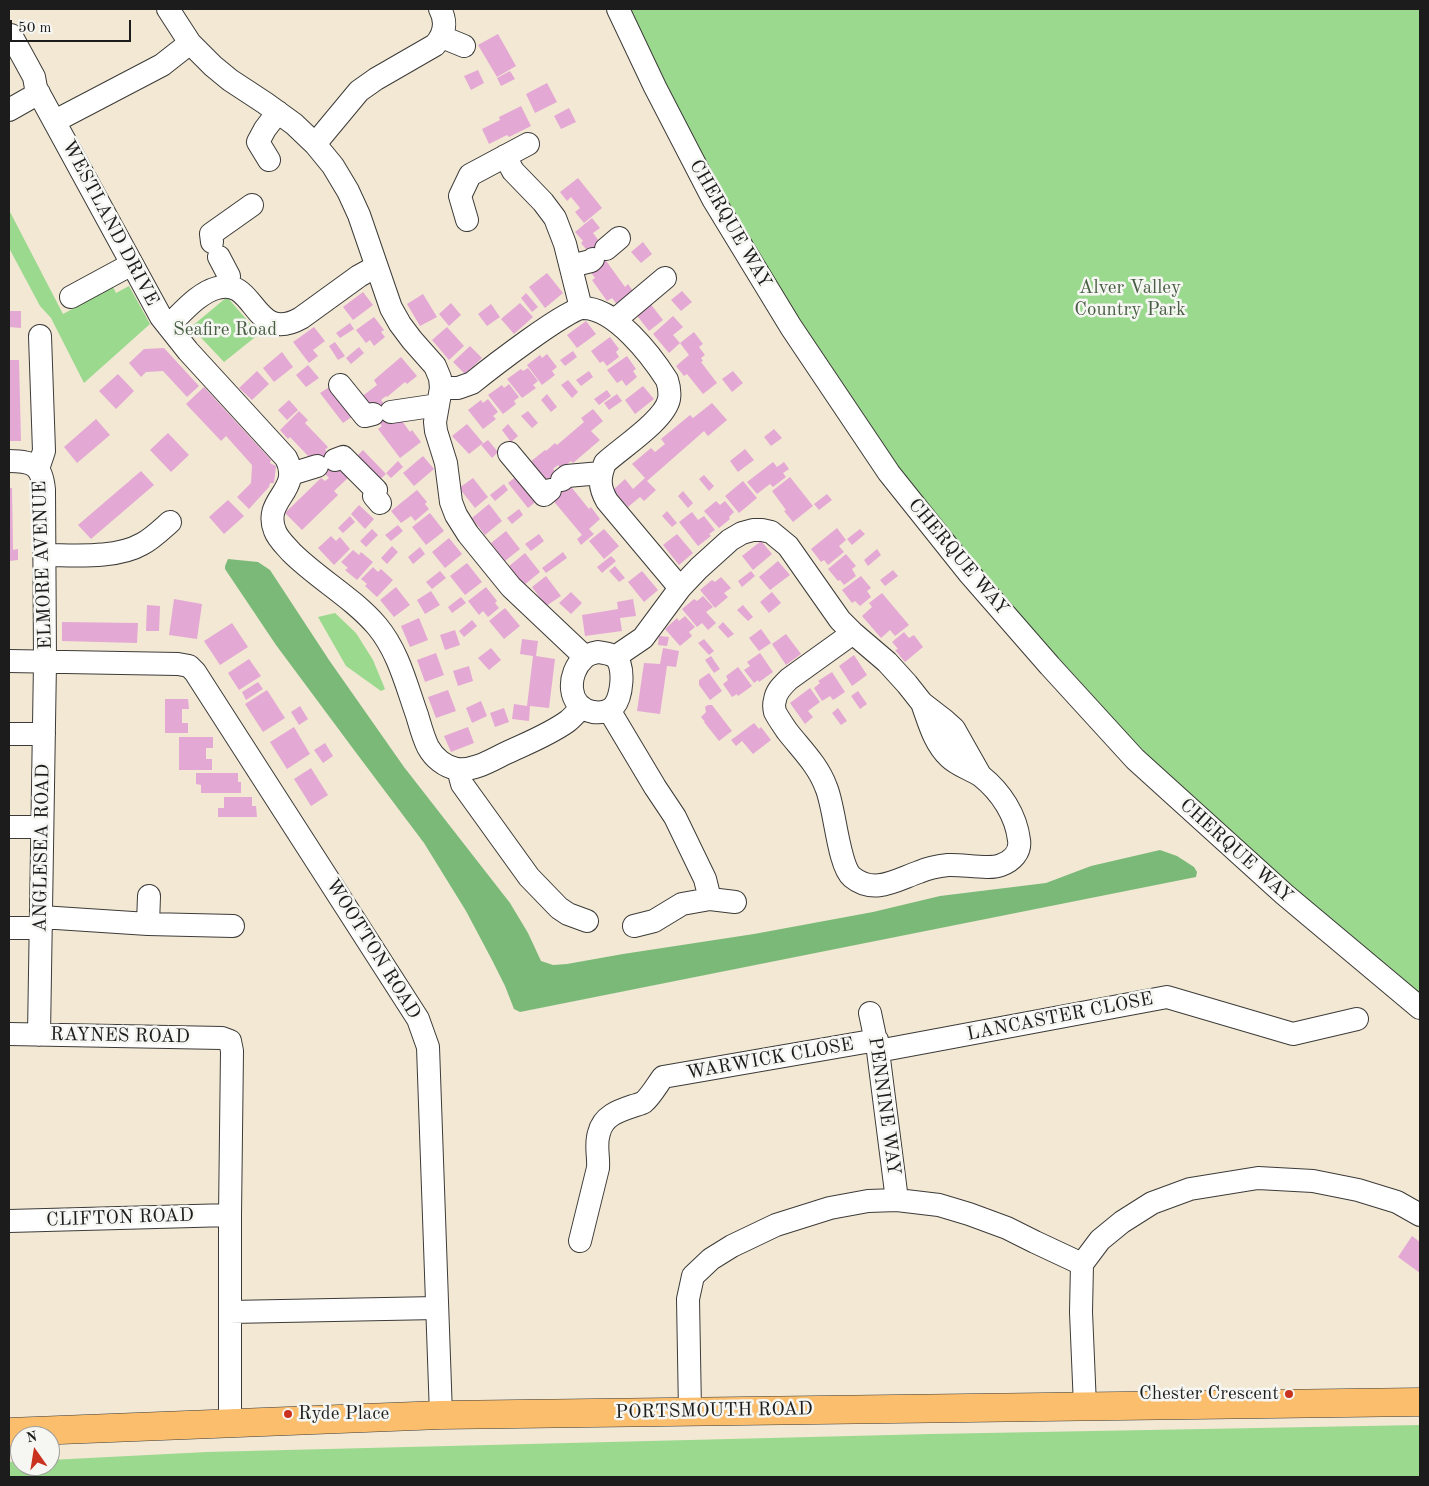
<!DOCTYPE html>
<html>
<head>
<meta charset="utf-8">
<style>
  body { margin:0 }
  #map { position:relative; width:1429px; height:1486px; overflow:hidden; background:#f2e8d4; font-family:"Old Standard TT",serif }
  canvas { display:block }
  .frame { position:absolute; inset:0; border:10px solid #1c1c1c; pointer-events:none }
  .north { position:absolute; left:10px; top:1426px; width:50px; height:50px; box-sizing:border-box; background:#f6f6f2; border:1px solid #9f9f9c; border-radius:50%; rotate:347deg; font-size:14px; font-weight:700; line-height:20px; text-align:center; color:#1c1c1c }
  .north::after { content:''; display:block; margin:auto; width:18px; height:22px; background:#c8321e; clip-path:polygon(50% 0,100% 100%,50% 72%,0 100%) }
  .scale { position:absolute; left:10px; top:20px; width:121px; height:22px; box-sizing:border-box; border:2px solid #1c1c1c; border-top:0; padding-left:6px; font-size:15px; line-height:18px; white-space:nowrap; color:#1c1c1c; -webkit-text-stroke:4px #f6f6f2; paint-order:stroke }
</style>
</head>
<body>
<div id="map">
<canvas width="1429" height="1486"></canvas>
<div class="frame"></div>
<div class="north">N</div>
<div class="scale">50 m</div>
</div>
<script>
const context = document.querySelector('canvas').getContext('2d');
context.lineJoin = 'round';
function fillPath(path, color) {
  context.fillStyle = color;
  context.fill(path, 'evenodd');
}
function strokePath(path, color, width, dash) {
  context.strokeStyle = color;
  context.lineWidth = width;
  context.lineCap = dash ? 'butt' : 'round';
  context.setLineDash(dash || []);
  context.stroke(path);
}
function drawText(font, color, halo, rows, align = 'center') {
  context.font = font + ' "Old Standard TT",serif';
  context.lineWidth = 5;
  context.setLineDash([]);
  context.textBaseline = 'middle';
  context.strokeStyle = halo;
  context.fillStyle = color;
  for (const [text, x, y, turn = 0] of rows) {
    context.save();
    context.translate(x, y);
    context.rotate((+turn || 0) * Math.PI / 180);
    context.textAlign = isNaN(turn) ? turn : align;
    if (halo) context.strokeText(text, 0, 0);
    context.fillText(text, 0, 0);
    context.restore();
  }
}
const green = new Path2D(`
  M617 9H1420V999L1284 894 968 572 791 327Z
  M9 210 63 314 113 287 116 293 129 286 150 324 84 383 51 318 40 306 9 248Z
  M227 297 259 334 224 362 191 327Z
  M335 613 356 633 373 660 385 689 381 691 346 666 318 617Z
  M1420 1425V1477H9V1462L20 1461V1466H50V1460L207 1452 931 1434Z`);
const forest = new Path2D(`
  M228 559 258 562 270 570 329 660 404 767 510 903 528 933 541 961 553 965 567 964 623 954 754 934 873 912 940 896 1046 883 1091 866 1160 850 1177 856 1194 867 1197 872 1196 877 520 1012 514 1009 505 986 492 960 466 911 424 843 357 754 276 645 225 569V566Z`);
const building = new Path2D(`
  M498 34 516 66 497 77 478 45Z
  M478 70 484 83 471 90 464 76Z
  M510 71 515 79 501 86 497 78Z
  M547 83 557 102 535 113 526 94Z
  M521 106 531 126 509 137 507 135 489 144 482 129 500 120 499 117Z
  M569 108 576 122 561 129 554 116Z
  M578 178 602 208 584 223 575 212 580 208 571 197 567 201 560 192Z
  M592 218 600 228 593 233 609 254 604 258 625 287 628 284 635 294 619 307 612 298 607 301 592 280 595 278 589 270 597 263 581 243 583 241 575 232Z
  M643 242 652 254 641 263 631 252Z
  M547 273 563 293 545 308 529 287Z
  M682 291 692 302 681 311 671 300Z
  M363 292 373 305 353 320 343 307Z
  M526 293 538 307 532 312 521 298Z
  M423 294 437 317 420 326 407 304Z
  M649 302 663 320 649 331 635 313Z
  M451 303 461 315 449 326 439 314Z
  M520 303 533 317 514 334 501 319Z
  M491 304 500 317 487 326 478 314Z
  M9 311H21V328L9 327Z
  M673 316 683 327 673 335 680 343 669 353 653 334Z
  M374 317 384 330 381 332 385 337 374 346 370 340 366 343 356 330Z
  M586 321 596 334 577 348 567 335Z
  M350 323 354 329 340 338 336 333Z
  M314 327 325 341 313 350 318 356 309 363 293 342Z
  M447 327 464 346 449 360 432 340Z
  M694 332 703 344 699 347 705 355 701 358 703 361 701 362 717 383 703 394 687 374 684 376 676 366 689 355 680 343Z
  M610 337 619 349 616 352 619 357 607 366 603 361 600 363 591 351Z
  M335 342 345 356 338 360 329 346Z
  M470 346 482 358 465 374 453 362Z
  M359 347 364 353 351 364 346 358Z
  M164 348 199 386 187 397 163 371 146 372 141 377 129 363 144 349Z
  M573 351 577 357 565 366 560 360Z
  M282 352 293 367 274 382 263 368Z
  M547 354 557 367 552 371 555 375 542 385 527 365 540 355 542 358Z
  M627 356 636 369 633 371 637 377 626 386 622 380 617 383 607 370Z
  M401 357 417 376 407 384 405 382 387 397 386 396 381 400 394 416 397 414 410 432 412 430 421 442 400 458 378 429 382 426 360 398 377 385 374 380Z
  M9 360H19L21 441H9Z
  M308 365 319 378 306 387 296 375Z
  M528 368 538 381 533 385 536 388 522 398 507 379 521 369 523 371Z
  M257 371 269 384 252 400 239 388Z
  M589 371 593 377 581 386 576 380Z
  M733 371 743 383 732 392 722 379Z
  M118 374 134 391 116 409 99 391Z
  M568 380 578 392 572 398 561 385Z
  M509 384 519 397 514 401 516 404 503 414 488 395 502 385 504 388Z
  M331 386 353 416 343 423 320 393Z
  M643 386 654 399 635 414 625 400Z
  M204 387 271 460 270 463 276 466 274 483H270L269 487 249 509 237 497 251 483 252 465 226 436 221 441 186 404Z
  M607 390 611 396 599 405 594 399Z
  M547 394 557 407 551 412 541 400Z
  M617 394 622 401 609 410 604 403Z
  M488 399 498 412 493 416 496 419 483 429 468 410 481 400 483 403Z
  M289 400 298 410 287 420 278 410Z
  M712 403 727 420 708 436 704 431 695 439 647 481 656 490 644 501 640 497 628 507 613 490 625 479 633 489 645 478 632 464 651 448 655 452 665 444 661 439 690 415 693 418Z
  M593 409 603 421 591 431 600 440 573 463 571 461 561 469 558 465 553 469 567 485 568 483 589 509 591 507 600 519 589 529 594 534 581 545 577 539 582 535 551 498 530 462 545 450 546 451 555 443 557 445 584 422 581 418Z
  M299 411 308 420 305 423 328 447 325 450 350 476 334 491 338 495 302 530 285 513 321 478 325 481 329 478 290 437 288 439 280 430Z
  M528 411 538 423 532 428 521 416Z
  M96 419 110 435 77 463 64 447Z
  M467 424 483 443 469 454 452 436Z
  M508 424 518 436 511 442 502 430Z
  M774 429 782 438 771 446 764 437Z
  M168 433 189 455 171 472 150 450Z
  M488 440 498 452 492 458 481 445Z
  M745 449 754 460 738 472 730 461Z
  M363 450 386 474 376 483 353 460Z
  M423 456 434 469 414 486 403 473Z
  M398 461 403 467 391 478 386 473Z
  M773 462 777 467 784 462 789 469 783 473 786 477 773 487 770 484 757 494 747 482Z
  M141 471 154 485 91 539 78 525Z
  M518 475 538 500 528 508 508 483Z
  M704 475 714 486 709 491 699 479Z
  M790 477 813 506 793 522 784 511 786 510 772 491Z
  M473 478 488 497 475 508 459 488Z
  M743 481 757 498 739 513 725 496Z
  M504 484 508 490 495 501 490 495Z
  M9 488H12L13 550 18 549V560L9 561Z
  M417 490 427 502 425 504 429 509 415 521 411 516 401 523 391 511Z
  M683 491 693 503 688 508 678 496Z
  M827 494 832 500 819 510 814 504Z
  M228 500 244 516 224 534 209 517Z
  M716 501 720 505 725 501 734 512 729 517 730 519 719 528 704 511Z
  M489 504 502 521 485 535 472 518Z
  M359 505 374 519 365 529 351 514Z
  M519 509 523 515 512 524 507 518Z
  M667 511 677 523 672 527 662 516Z
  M692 512 698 520 704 516 715 530 709 534 711 536 698 546 679 522Z
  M430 513 444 531 426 545 412 527Z
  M350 516 355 522 343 533 338 528Z
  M398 525 403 531 391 541 385 535Z
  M837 528 846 540 839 546 844 552 828 565 824 560 821 562 811 549Z
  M372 529 378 535 366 547 360 541Z
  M604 529 619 546 604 559 589 541Z
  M860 529 865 534 852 545 847 539Z
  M506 531 520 549 505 561 491 543Z
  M539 534 544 541 531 551 525 544Z
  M677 534 693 553 679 565 663 545Z
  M331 536 336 541 340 537 350 549 334 565 318 548Z
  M449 538 462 554 445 568 432 552Z
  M761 541 772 554 753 570 742 556Z
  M392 546 398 552 387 564 381 558Z
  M420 547 425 554 413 564 408 557Z
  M877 549 881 555 868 566 864 560Z
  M353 550 359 555 361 552 373 562 357 580 345 570 348 568 341 562Z
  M563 552 567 558 546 573 542 568Z
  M525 553 540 572 523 586 508 567Z
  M846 554 856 566 852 569 856 576 844 585 840 580 838 581 828 569Z
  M611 556 616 561 602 573 597 567Z
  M778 561 790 575 770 590 759 577Z
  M467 563 482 582 465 595 450 576Z
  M615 566 625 578 619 582 609 571Z
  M373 567 378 572 381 569 393 580 377 597 365 586 367 584 361 579Z
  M893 570 898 576 885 586 880 580Z
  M440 571 446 578 432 589 426 582Z
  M642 571 658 590 644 602 628 582Z
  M751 571 755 576 742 587 738 581Z
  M546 576 561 596 546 606 532 587Z
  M861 576 871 588 867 591 871 597 860 606 855 601 852 603 842 590Z
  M721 577 731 588 724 593 728 597 715 608 700 590 712 580 715 582Z
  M396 587 410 605 394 617 380 600Z
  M486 587 497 601 495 603 499 608 488 617 483 611 479 615 468 601Z
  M431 591 440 605 425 614 417 600Z
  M571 592 582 603 571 614 559 603Z
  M772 592 781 603 769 613 760 602Z
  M882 593 909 625 895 636 890 630 881 638 862 616 872 607 869 603Z
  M703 596 713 607 706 612 716 623 708 630 702 623 697 627 682 609 694 599 697 601Z
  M461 597 466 603 452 613 448 607Z
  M174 599 202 604 197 639 169 635Z
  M633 599 636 616 620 618 622 631 585 636 582 615 618 609 617 602Z
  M147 605 160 606 159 631H146Z
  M743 605 753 617 748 621 737 610Z
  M505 608 520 626 504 639 489 621Z
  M685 616 695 627 689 632 692 636 680 646 665 629 677 618 679 621Z
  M419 618 428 640 410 647 401 626Z
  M472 620 477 626 464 637 459 631Z
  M62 622 138 623 137 643 62 641Z
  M723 622 734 634 728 638 718 627Z
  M232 623 248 647 220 665 204 641Z
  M761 629 771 643 759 651 749 638Z
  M455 630 460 645 445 650 440 635Z
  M904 632 909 638 914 635 923 647 905 662 895 650 898 649 892 642Z
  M786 634 801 654 786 665 772 644Z
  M659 636 669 637 667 646 658 645Z
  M522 639 538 641 536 656 555 659 549 708 530 706 529 721 512 719 514 704 527 706 533 656 520 654Z
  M704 639 714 651 709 655 698 643Z
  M491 648 501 660 489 670 478 658Z
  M663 648 679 651 676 667 667 666 660 714 637 711 644 663 660 664Z
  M436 653 444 675 425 682 417 660Z
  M760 653 773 672 759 682 758 680 754 683 744 670 750 666 747 662Z
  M854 655 867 675 852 686 839 666Z
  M711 656 720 669 714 673 705 660Z
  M249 659 261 676 239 690 228 673Z
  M469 666 473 681 458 686 453 671Z
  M738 667 752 686 738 696 737 694 732 697 723 684 728 680 726 676Z
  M832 672 845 692 833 700 830 696 822 701 814 688 820 683 818 681Z
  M709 673 722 691 710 700 699 685V680Z
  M258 682 263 689 246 700 242 692Z
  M810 688 820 702 808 711 813 717 805 724 790 703Z
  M267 690 285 718 263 732 245 704Z
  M448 690 456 711 436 718 428 697Z
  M858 691 867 704 860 709 851 696Z
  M165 699H188L189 709H182V723H188V733H165Z
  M481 701 487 716 472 723 466 708Z
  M708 705H712L732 731 719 741 704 722H705L701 717 706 712 705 707Z
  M300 706 308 719 299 725 291 712Z
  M504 708 509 722 495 727 490 713Z
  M838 708 847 721 841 725 832 713Z
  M754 723 759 729 761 727 771 740 753 754 742 741 736 746 731 740Z
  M294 727 310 754 287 769 270 742Z
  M468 727 474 743 451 752 444 736Z
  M179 737H213V748H206V759H212V770H179Z
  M325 743 333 756 323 763 314 750Z
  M311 768 328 795 311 806 294 779Z
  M196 773H238V782H241V793H201V785L196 784Z
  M224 797H252V806H256L257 817H218V808H224Z
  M1412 1236 1420 1242V1273L1398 1257Z`);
const minor = new Path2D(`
  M168 9 190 43 213 66 230 80 265 103 294 124 315 144 333 166 348 191 359 215 391 308 400 324 412 340 435 366 440 378 441 388 435 422 436 431 446 463 451 502 456 515 468 534 511 587 585 657
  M618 9 655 87 713 199 791 327 889 473 968 572 1050 666 1135 759 1284 894 1420 1008
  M11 35 34 77 36 88 161 317 188 351 286 458C303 491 262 499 275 531 278 539 285 545 291 552 318 579 352 597 377 626 398 651 406 684 417 715 420 725 423 737 428 747 434 758 445 767 457 769 473 771 490 761 504 754 525 744 549 735 568 721 572 718 577 712 581 708
  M442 37 464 46
  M9 110 39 93
  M55 121 162 65 190 43
  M315 144 359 91 376 79 435 45C445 34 447 22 440 9
  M505 156 513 171 543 202 555 218 565 244 581 308
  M269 160 258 142 265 129 278 112
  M467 220 460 196 470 175 528 144
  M212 242 211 234 252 205
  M606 249 619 238
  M219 257 229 276 227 285
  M571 266 591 261 593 259
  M71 297 132 264
  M615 320 665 278
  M168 326C182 313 198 293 217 288 256 276 253 345 301 318L359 276 368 271 377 269
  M340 385 365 416 373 414
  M441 388H458L472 383C488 370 568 308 583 308 615 308 651 355 667 380 669 386 670 393 669 399 665 420 621 448 605 463 599 478 599 487 607 501L680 588
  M391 412 438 405
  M509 453 544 495 550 490
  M335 460 343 457 376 490 374 496 380 503
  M9 461C33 461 42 465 44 490L45 662 39 1035
  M38 469 44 451 40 336
  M291 474 317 466
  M562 480 567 476 601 473
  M45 555C74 555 116 559 142 544 152 539 161 530 170 522
  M853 633 789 679C783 685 776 691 775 700 774 703 774 708 775 712 778 718 783 725 787 731 801 749 818 765 826 787 835 807 838 865 852 877 874 895 896 880 919 872 928 868 938 866 948 865 962 864 990 870 1001 865 1012 861 1021 852 1019 840 1016 815 1001 792 981 776 971 769 958 766 949 757 934 743 929 722 922 703
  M598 652C604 653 612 654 616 658 625 667 622 697 614 706 609 712 600 713 593 712 566 707 567 673 584 658 588 654 593 653 598 652Z
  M615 657 643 638 680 588 699 568 730 540 742 533 753 530H762L771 532 788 546 840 620 853 633 887 662 907 684 922 703 944 720 954 729 980 775
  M9 661 178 664 189 666 195 672 418 1019 428 1047 441 1415
  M609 710 655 787 675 817 705 879 710 899
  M9 734H44
  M458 769 462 784 529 877 559 908 568 914 587 921
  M9 827H42
  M41 917 148 924 233 926
  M148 924 149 896
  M634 926 654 921 682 904 710 899 735 902
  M9 928H41
  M870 1013 878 1051 897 1200
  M9 1034 222 1038 230 1041 232 1051 230 1215V1423
  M878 1051 1167 997 1293 1034 1357 1019
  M9 1221 230 1215
  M580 1241 598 1168C599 1156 595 1145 599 1133 603 1116 618 1111 633 1106 636 1105 641 1104 644 1102 651 1096 657 1085 663 1077L877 1040
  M1082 1264 1100 1240 1122 1222 1152 1203 1190 1189 1258 1178 1313 1181 1358 1190 1397 1202 1420 1215
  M230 1312 437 1308
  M690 1411 688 1299 693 1276 711 1259 732 1246 776 1225 830 1208 868 1201 897 1200 939 1205 969 1214 1007 1228 1035 1242 1082 1264 1081 1312 1085 1406`);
const major = new Path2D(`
  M9 1432 441 1415 1420 1402`);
const markers = [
  [1289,1394,5,"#c8321e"],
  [288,1414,5,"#c8321e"]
];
const streetNames = [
  ["WESTLAND DRIVE",110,223,62],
  ["CHERQUE WAY",730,224,60],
  ["CHERQUE WAY",958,557,50],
  ["ELMORE AVENUE",43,565,-92],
  ["ANGLESEA ROAD",42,848,-89],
  ["CHERQUE WAY",1236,851,42],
  ["WOOTTON ROAD",373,949,58],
  ["LANCASTER CLOSE",1060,1017,-11],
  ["RAYNES ROAD",120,1036,1],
  ["WARWICK CLOSE",770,1059,-10],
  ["PENNINE WAY",884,1106,82],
  ["CLIFTON ROAD",120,1218,-2],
  ["PORTSMOUTH ROAD",714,1411,-1]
];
const parkNames = [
  ["Alver Valley",1130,288],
  ["Country Park",1130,310],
  ["Seafire Road",225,330]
];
const poiNames = [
  ["Chester Crescent",1279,1394],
  ["Ryde Place",298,1414,"left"]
];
fillPath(green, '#9ad98e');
fillPath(forest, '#7bb979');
fillPath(building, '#e4a8d4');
strokePath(minor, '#3c3b38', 24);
strokePath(major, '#3c3b38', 29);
strokePath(minor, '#fff', 22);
strokePath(major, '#fabe6d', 28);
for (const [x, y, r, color] of markers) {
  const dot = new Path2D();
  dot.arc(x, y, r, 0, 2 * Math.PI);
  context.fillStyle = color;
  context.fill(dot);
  strokePath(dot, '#f6f6f2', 2);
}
drawText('19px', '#1c1c1c', '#f6f6f2', streetNames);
drawText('19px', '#485e44', '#f6f6f2', parkNames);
drawText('19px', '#1c1c1c', '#f6f6f2', poiNames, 'right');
</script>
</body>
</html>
